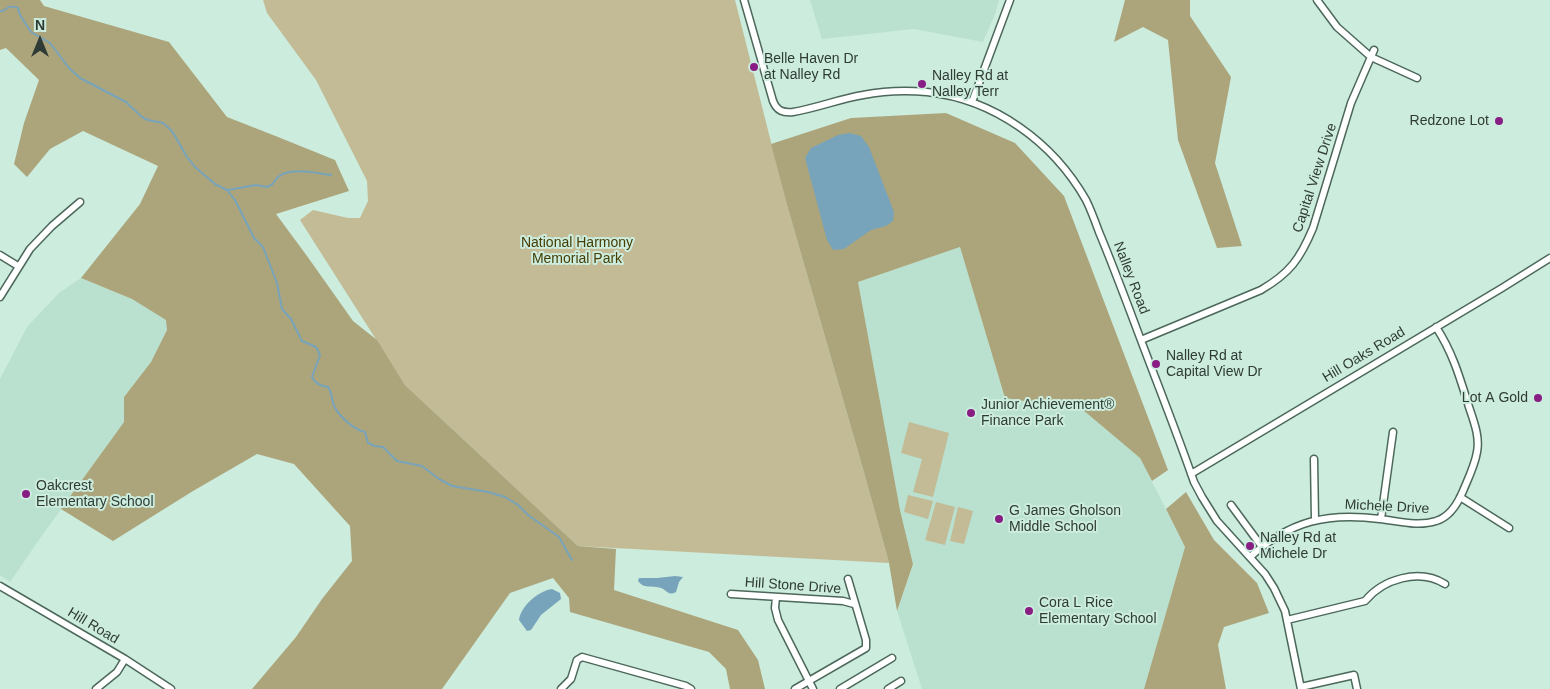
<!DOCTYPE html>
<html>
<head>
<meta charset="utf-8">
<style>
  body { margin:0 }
  #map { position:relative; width:1550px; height:689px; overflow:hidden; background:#ccecdd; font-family:Helvetica,sans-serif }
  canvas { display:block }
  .north { position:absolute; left:15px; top:15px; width:50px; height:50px; -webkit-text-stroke:4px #ccecdd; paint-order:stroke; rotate:0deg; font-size:14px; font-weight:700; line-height:20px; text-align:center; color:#2f3b35 }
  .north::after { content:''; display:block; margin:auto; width:18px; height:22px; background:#2f3b35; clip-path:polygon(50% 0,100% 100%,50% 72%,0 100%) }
</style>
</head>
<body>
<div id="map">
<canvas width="1550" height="689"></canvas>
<div class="north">N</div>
</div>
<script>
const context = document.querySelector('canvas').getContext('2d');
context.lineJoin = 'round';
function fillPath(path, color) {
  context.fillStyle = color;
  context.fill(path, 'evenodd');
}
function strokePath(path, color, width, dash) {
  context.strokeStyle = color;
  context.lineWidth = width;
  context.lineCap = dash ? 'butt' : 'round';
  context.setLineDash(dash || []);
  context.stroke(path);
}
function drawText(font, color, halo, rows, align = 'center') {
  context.font = font + ' Helvetica,sans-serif';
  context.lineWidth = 4;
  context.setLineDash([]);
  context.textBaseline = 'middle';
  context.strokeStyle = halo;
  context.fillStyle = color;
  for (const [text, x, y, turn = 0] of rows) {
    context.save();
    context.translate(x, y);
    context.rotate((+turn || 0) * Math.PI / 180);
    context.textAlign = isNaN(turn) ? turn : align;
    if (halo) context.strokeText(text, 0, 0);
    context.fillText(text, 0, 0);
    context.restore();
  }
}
const built = new Path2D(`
  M810 0H999L995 14 983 42 914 29 822 39Z
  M960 247 1005 398 1083 410 1140 458 1185 547 1144 689H922L897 611 913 564 900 510 857 282Z
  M81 278 132 299 167 320V330L151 362 124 397V422L41 537 10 582 0 575V379L27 327 59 293Z`);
const green = new Path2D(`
  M263 0H735L787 205 863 469 889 563 578 546 405 385 300 220 313 210 348 218H360L368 201 367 181 316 80 267 13Z
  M909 422 949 433 933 497 913 492 922 459 901 453Z
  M908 495 933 501 928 519 904 512Z
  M936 502 955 507 945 545 925 540Z
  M958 507 973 511 964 544 950 541Z`);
const forest = new Path2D(`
  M0 0H40L44 6 169 42 227 117 278 137 335 160 349 191 276 214 307 256 353 321 377 340 405 385 578 546 616 549 614 590 738 630 758 660 765 689H730L726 669 709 652 570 612 569 598 553 578 510 593 442 689H252L296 637 322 599 352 561 350 526 294 464 257 454 193 491 113 541 61 509 124 422V397L151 362 167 330 166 320 132 299 81 278 140 204 158 166 83 131 50 149 27 177 14 164 24 123 39 80 6 48 0 50Z
  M1125 0H1190V16L1231 77 1215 163 1242 246 1217 248 1178 140 1168 40 1143 27 1114 42Z
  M946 113 1015 143 1064 196 1168 470 1152 481 1140 458 1083 410 1005 398 960 247 858 282 900 510 913 564 897 611 889 563 863 469 787 205 771 144 851 118Z
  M1186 492 1214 540 1257 583 1269 613 1224 627 1218 645 1226 689H1144L1185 547 1166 509Z`);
const water = new Path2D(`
  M850 133 861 136 869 147 894 212 893 221 886 226 871 230 844 249 833 250 827 240 805 158 811 148 838 135Z
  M675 576 683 577 679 582 676 592C668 596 668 591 661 588 652 585 645 590 638 581L639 578H657Z
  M552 589 560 593 561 599 541 615 531 630 527 631 519 620C521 606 538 591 552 589Z`);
const stream = new Path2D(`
  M0 11H3C8 7 11 5 18 8L20 15 31 32 50 43 69 68 80 78 126 102 142 117 148 120 163 123 172 131 187 157 195 167 215 184 227 190 235 200 254 238 263 247 277 283 282 309 291 319 302 341 316 347 320 355 312 377C315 384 321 386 328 387 332 393 332 400 334 406 339 416 354 430 365 432L368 443 375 446 383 447 397 461 422 466 439 479 452 486 488 492 505 497 518 505 528 515 559 537 572 560
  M228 190 256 185 267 187 273 184C281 164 314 173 331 175`);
const minor = new Path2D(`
  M744 0 773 101C777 111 783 113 793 112 817 108 839 99 863 95 883 91 906 90 927 92 994 99 1053 142 1086 200 1091 210 1095 221 1099 232 1112 263 1124 295 1136 327 1155 378 1176 430 1194 482L1202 497 1217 521 1265 574 1274 588 1285 611 1301 689
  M1317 0 1337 27 1371 57 1417 78
  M972 102 1010 0
  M0 255 18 266
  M0 297 30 249 52 226 80 202
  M1141 340 1261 290C1290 273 1300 259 1313 228L1351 103 1374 50
  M1314 459 1315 520
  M1191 474 1502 288 1550 258
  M1460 497 1509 528
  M1231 505 1262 547
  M1381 519 1393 432
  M1250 557C1290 521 1327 512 1380 519 1398 521 1418 527 1436 521 1450 517 1458 503 1463 491 1468 479 1475 465 1477 452 1480 437 1474 422 1469 407 1460 378 1453 353 1436 327
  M0 586 125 659 171 689
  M731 594 843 601 854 604
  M776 597 775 608 778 620 813 689
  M1287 620 1365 601C1383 579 1419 568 1445 584
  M1301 687 1354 675 1357 689
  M96 689 117 672 125 659
  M561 689 571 679 577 660 582 657 686 686 691 689
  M795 689 866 648V640L848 579
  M840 689 892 658
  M888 689 901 681`);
const markers = [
  [754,67,5,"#881e84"],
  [922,84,5,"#881e84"],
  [1499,121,5,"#881e84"],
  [1156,364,5,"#881e84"],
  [1538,398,5,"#881e84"],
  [971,413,5,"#881e84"],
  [26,494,5,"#881e84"],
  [999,519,5,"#881e84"],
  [1250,546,5,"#881e84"],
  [1029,611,5,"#881e84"]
];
const poiNames = [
  ["Belle Haven Dr",764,59],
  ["at Nalley Rd",764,75],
  ["Nalley Rd at",932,76],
  ["Nalley Terr",932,92],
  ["Redzone Lot",1489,121,"right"],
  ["Nalley Rd at",1166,356],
  ["Capital View Dr",1166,372],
  ["Lot A Gold",1528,398,"right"],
  ["Junior Achievement®",981,405],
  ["Finance Park",981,421],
  ["Oakcrest",36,486],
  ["Elementary School",36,502],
  ["G James Gholson",1009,511],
  ["Middle School",1009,527],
  ["Nalley Rd at",1260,538],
  ["Michele Dr",1260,554],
  ["Cora L Rice",1039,603],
  ["Elementary School",1039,619]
];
const streetNames = [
  ["Capital View Drive",1315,178,-72],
  ["Nalley Road",1131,278,69],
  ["Hill Oaks Road",1364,355,-31],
  ["Michele Drive",1387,507,3],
  ["Hill Stone Drive",793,586,4],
  ["Hill Road",93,626,31]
];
const parkNames = [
  ["National Harmony",577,243],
  ["Memorial Park",577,259]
];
fillPath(built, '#bae1cf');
fillPath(green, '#c2bb96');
fillPath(forest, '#aca57b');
fillPath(water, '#78a4bb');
strokePath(stream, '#78a4bb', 2);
strokePath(minor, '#4c685b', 9);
strokePath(minor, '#fff', 6);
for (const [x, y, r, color] of markers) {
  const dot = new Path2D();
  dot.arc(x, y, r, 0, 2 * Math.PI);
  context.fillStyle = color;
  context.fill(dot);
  strokePath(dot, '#ccecdd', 2);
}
drawText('14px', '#2f3b35', '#ccecdd', poiNames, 'left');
drawText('14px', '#2f3b35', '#ccecdd', streetNames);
drawText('14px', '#463d05', '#ccecdd', parkNames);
</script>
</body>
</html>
